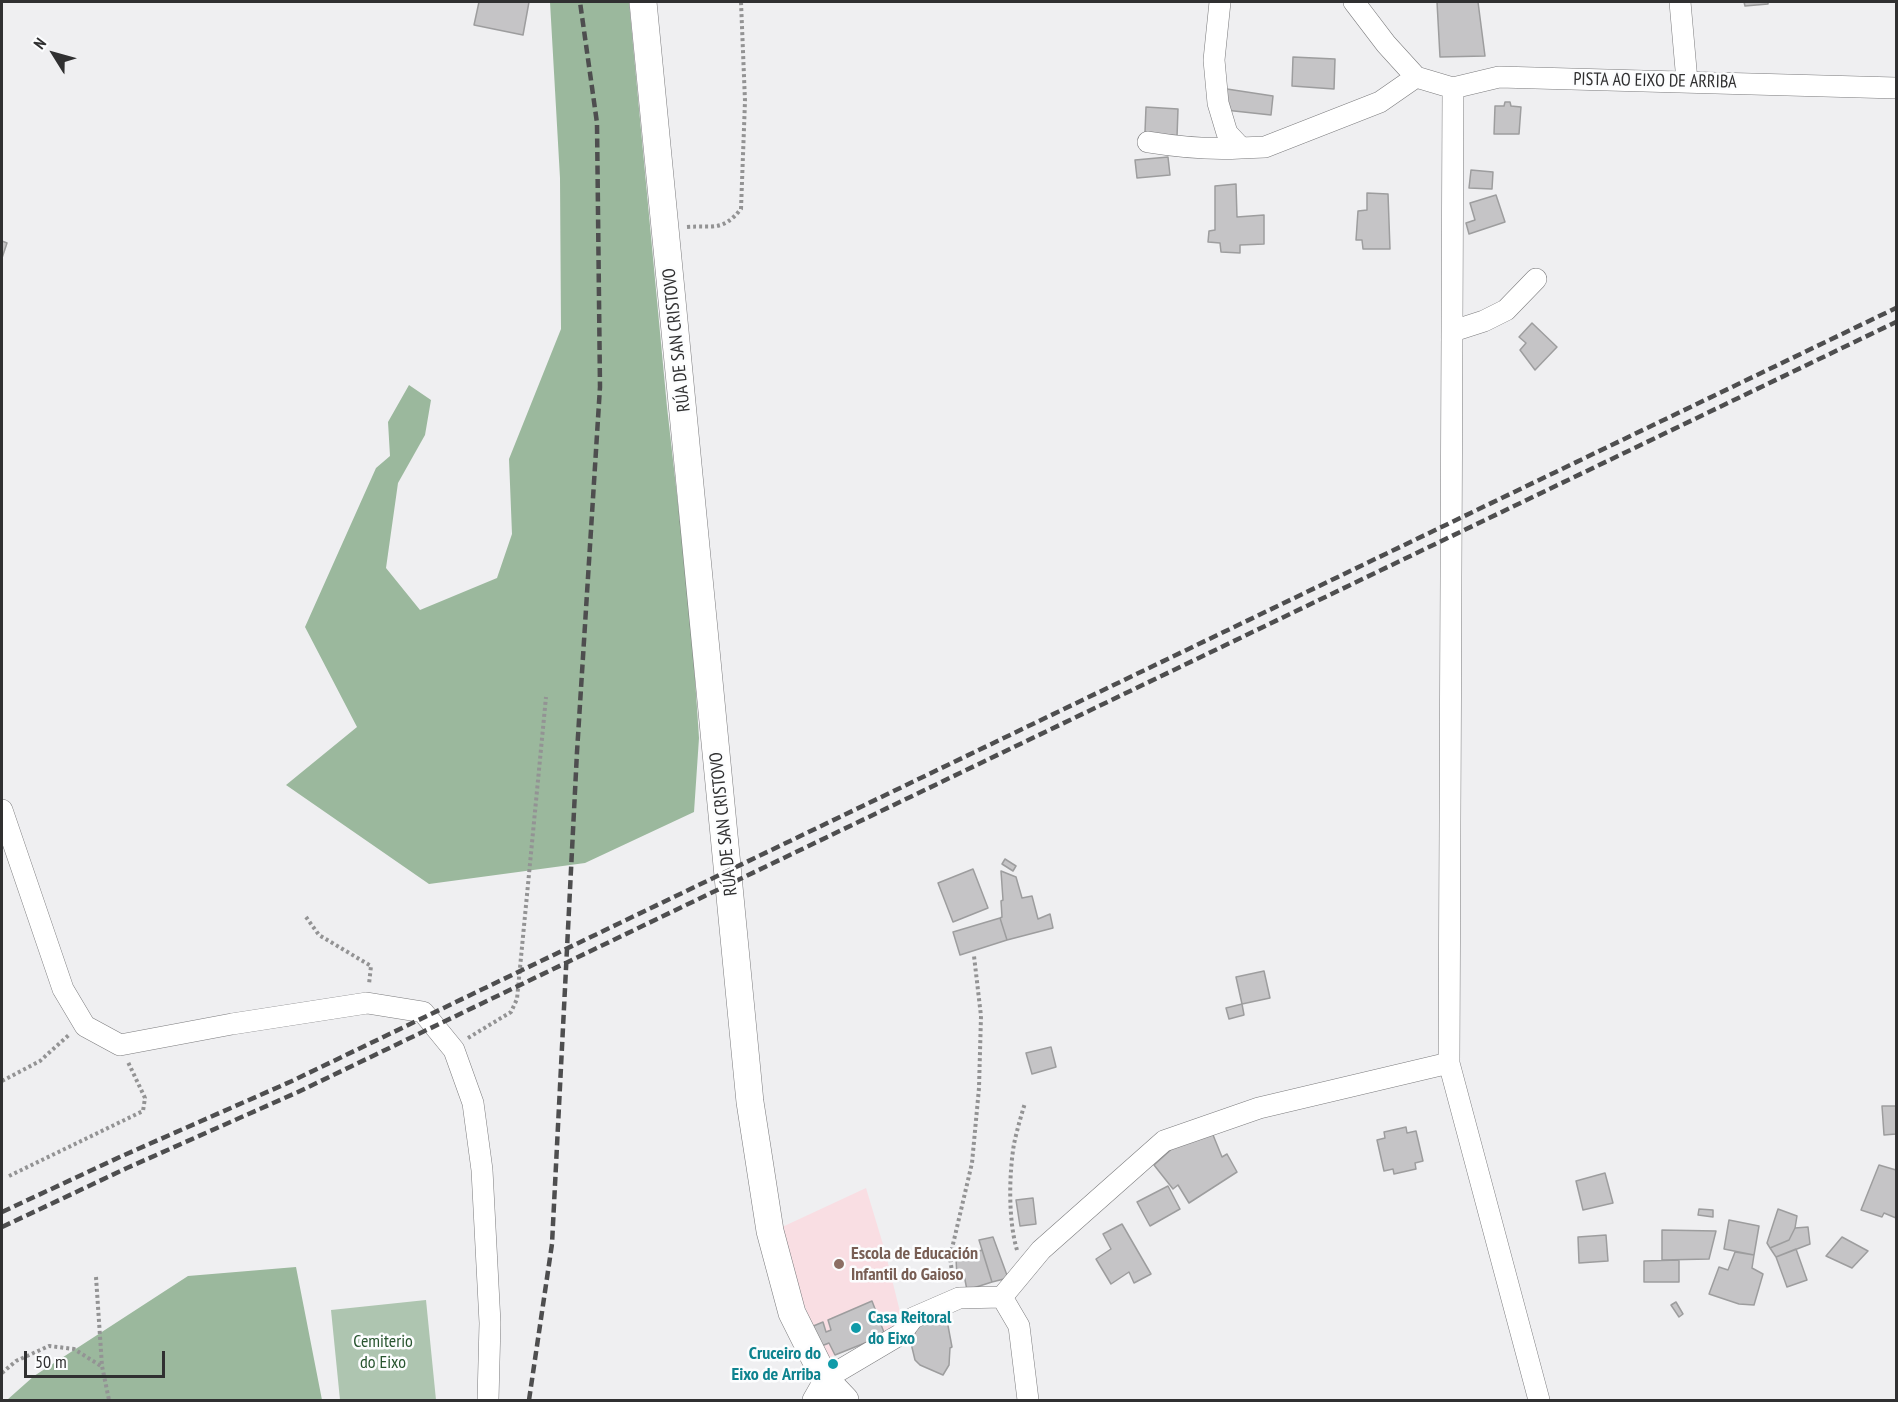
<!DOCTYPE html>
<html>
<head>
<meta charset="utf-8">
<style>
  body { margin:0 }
  #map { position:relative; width:1898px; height:1402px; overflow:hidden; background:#efeff1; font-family:"PT Sans Narrow",sans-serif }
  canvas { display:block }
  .frame { position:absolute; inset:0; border:3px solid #303031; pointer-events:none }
  .north { position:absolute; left:24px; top:24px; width:60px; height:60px; -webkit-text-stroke:4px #fcfdfe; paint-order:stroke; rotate:307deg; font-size:16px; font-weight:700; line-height:24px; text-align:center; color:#303031 }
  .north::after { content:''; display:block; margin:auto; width:21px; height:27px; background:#303031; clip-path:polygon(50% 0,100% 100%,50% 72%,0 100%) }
  .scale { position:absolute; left:24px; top:1351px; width:141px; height:27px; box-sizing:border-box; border:3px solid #303031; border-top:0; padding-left:8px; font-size:18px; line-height:21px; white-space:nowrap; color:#303031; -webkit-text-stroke:4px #fcfdfe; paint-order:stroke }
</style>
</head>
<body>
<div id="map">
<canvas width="1898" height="1402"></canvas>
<div class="frame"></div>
<div class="north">N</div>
<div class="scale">50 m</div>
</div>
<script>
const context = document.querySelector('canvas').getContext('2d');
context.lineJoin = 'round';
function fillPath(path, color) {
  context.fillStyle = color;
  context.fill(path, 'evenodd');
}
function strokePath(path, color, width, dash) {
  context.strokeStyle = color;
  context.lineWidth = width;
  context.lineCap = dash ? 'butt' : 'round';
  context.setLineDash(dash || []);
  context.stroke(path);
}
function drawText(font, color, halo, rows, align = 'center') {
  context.font = font + ' "PT Sans Narrow",sans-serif';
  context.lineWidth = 5;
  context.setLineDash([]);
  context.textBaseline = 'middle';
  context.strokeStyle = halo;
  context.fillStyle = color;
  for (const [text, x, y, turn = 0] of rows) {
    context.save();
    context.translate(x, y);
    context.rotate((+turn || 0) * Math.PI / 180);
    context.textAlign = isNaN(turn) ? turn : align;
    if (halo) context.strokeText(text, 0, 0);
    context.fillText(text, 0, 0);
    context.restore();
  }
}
const education = new Path2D(`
  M866 1188 885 1251 903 1324 885 1335 825 1359 793 1276 780 1228Z`);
const green = new Path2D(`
  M426 1300 436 1400H340L331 1310Z`);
const forest = new Path2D(`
  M550 2H629L667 407 691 619 699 738 694 812 585 863 429 884 286 785 357 727 305 627 376 468 390 456 388 422 409 385 431 400 425 435 398 483 386 568 420 610 497 578 512 534 509 459 561 329 560 178Z
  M296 1267 322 1400H7L34 1376 188 1276Z`);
const building = new Path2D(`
  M479 2H529L523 35 474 25Z
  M1437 2H1478L1485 56 1440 57Z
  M1744 2H1768V4L1745 6Z
  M1293 57 1335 59 1334 89 1292 86Z
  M1227 89 1273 96 1271 115 1225 110Z
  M1505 102H1510L1511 106 1521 107 1519 134H1494L1495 106H1504Z
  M1146 107 1178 109 1177 137 1164 138 1145 132Z
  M1168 157 1170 175 1137 178 1135 160Z
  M1471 170 1493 172 1492 189 1469 188Z
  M1236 184 1237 217 1264 215V244L1240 245V253L1221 252 1220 243 1208 242 1209 231 1215 230V186Z
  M1367 193 1388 194 1390 249H1363L1362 240H1356L1358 211 1367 210Z
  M1496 195 1505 222 1469 234 1466 223 1475 220 1470 203Z
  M2 241 7 243 2 258Z
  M1532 323 1557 347 1535 370 1520 350 1526 343 1519 337Z
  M1005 859 1016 866 1013 871 1002 864Z
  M973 869 988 908 953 922 938 883Z
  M1001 871 1016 877 1022 898 1032 896 1038 919 1050 914 1053 928 1007 940 1000 918 1002 917 1001 901 1003 900Z
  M1000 918 1007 940 960 955 953 932Z
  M1264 971 1270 998 1242 1004 1236 977Z
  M1242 1004 1244 1015 1229 1019 1226 1008Z
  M1051 1047 1056 1067 1032 1074 1026 1053Z
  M1882 1106H1896V1134L1884 1135Z
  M1406 1127 1407 1133 1416 1131 1423 1161 1415 1163 1416 1169 1394 1174 1393 1169 1384 1171 1377 1140 1385 1138 1384 1132Z
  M1211 1130 1222 1157 1227 1154 1237 1172 1189 1203 1178 1185 1173 1189 1154 1165 1175 1146Z
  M1879 1165 1896 1170V1218L1884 1213 1882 1217 1861 1210Z
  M1605 1173 1613 1203 1583 1210 1576 1181Z
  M1168 1186 1180 1209 1150 1226 1137 1202Z
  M1033 1198 1036 1224 1020 1226 1016 1200Z
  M1699 1209 1713 1210V1217L1698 1215Z
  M1778 1209 1797 1216 1795 1228 1789 1240 1770 1248 1767 1243Z
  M1729 1220 1759 1226 1754 1255 1724 1249Z
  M1122 1224 1151 1274 1134 1283 1129 1272 1111 1284 1096 1259 1111 1249 1103 1234Z
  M1808 1227 1810 1244 1776 1257 1770 1248 1789 1240 1795 1228Z
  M1662 1230 1716 1231 1709 1259 1662 1260Z
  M1606 1235 1608 1261 1579 1263 1578 1237Z
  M993 1237 1008 1278 992 1282 979 1240Z
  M1842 1237 1868 1251 1852 1268 1826 1256Z
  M1796 1249 1807 1280 1787 1287 1776 1257Z
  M982 1250 992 1282 967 1290 964 1275 957 1276 956 1259Z
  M1735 1252 1754 1255 1752 1268 1763 1274 1754 1305 1739 1304 1709 1294 1719 1267 1728 1270Z
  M1679 1260V1282H1644V1261Z
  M872 1301 885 1335 835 1355 829 1343 819 1347 811 1327 823 1322 826 1332 831 1330 828 1320Z
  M1676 1302 1683 1314 1679 1317 1671 1305Z
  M946 1315 952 1347 950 1348 949 1365 943 1375 920 1365 915 1360 909 1335 915 1334 914 1328Z`);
const path = new Path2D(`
  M687 227C714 225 722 232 741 209L745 101 741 2
  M306 917 319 935 371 966 369 984
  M468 1038 511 1012 517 999 546 697
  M2 1081 40 1061 70 1034
  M9 1176 143 1111 145 1098 128 1062
  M1017 1250C1008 1220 1009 1174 1014 1144 1017 1130 1021 1116 1025 1103
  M96 1277 102 1366 109 1400
  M953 1280 950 1257 972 1163 979 1088 981 1016 974 956
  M2 1373 16 1361 49 1346 74 1349 101 1366`);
const minor = new Path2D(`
  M1220 2 1214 60 1218 103 1227 133 1241 148 1265 147 1380 102 1416 77
  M1354 2 1386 44 1416 77
  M1680 2 1687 81
  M1416 77 1453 88 1499 77 1896 88
  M1453 88 1449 1063 1539 1400
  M1148 142C1179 147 1210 150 1241 148
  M1453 331 1484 321 1506 310 1536 279
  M2 810 63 989 85 1026 120 1045 232 1024 367 1003 423 1012 454 1050 473 1103 482 1170 490 1323 488 1400
  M1002 1297 1019 1326 1028 1400
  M813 1400 825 1379 901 1334 913 1318 959 1298 1002 1297 1041 1250 1164 1141 1259 1108 1449 1063`);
const tertiary = new Path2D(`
  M643 2 750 1102 770 1231 792 1313 825 1379 845 1400`);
const rail = new Path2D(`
  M2 1212 122 1156 292 1081 1896 308
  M2 1227 127 1168 298 1092 1896 322
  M529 1400 552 1244 577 752 600 387 597 123 580 2`);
const markers = [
  [839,1264,6,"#8d6e63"],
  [856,1328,6,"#0f9aa8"],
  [833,1364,6,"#0f9aa8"]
];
const streetNames = [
  ["PISTA AO EIXO DE ARRIBA",1655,81,1],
  ["RÚA DE SAN CRISTOVO",677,340,-96],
  ["RÚA DE SAN CRISTOVO",724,824,-96]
];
const educationNames = [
  ["Escola de Educación",851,1254],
  ["Infantil do Gaioso",851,1275]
];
const cultureNames = [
  ["Casa Reitoral",868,1318],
  ["do Eixo",868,1339],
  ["Cruceiro do",821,1354,"right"],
  ["Eixo de Arriba",821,1375,"right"]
];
const parkNames = [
  ["Cemiterio",383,1342],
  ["do Eixo",383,1363]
];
fillPath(education, '#f9dee3');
fillPath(green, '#aec5b0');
fillPath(forest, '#9bb89d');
fillPath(building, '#c5c4c6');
strokePath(building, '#9d9d9e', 1.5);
strokePath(minor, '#7b7b7d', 22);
strokePath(tertiary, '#7b7b7d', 28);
strokePath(path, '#939394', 4, [3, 3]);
strokePath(minor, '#fff', 21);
strokePath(tertiary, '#fff', 27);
strokePath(rail, '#4e4e4f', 4.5, [9, 4.5]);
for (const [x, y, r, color] of markers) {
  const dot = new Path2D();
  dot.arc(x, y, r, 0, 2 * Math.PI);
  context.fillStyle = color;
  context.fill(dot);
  strokePath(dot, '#fcfdfe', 2);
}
drawText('18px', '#303031', '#fcfdfe', streetNames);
drawText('bold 18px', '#785e54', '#fcfdfe', educationNames, 'left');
drawText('bold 18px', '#0d838f', '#fcfdfe', cultureNames, 'left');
drawText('18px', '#28552f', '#fcfdfe', parkNames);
</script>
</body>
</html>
